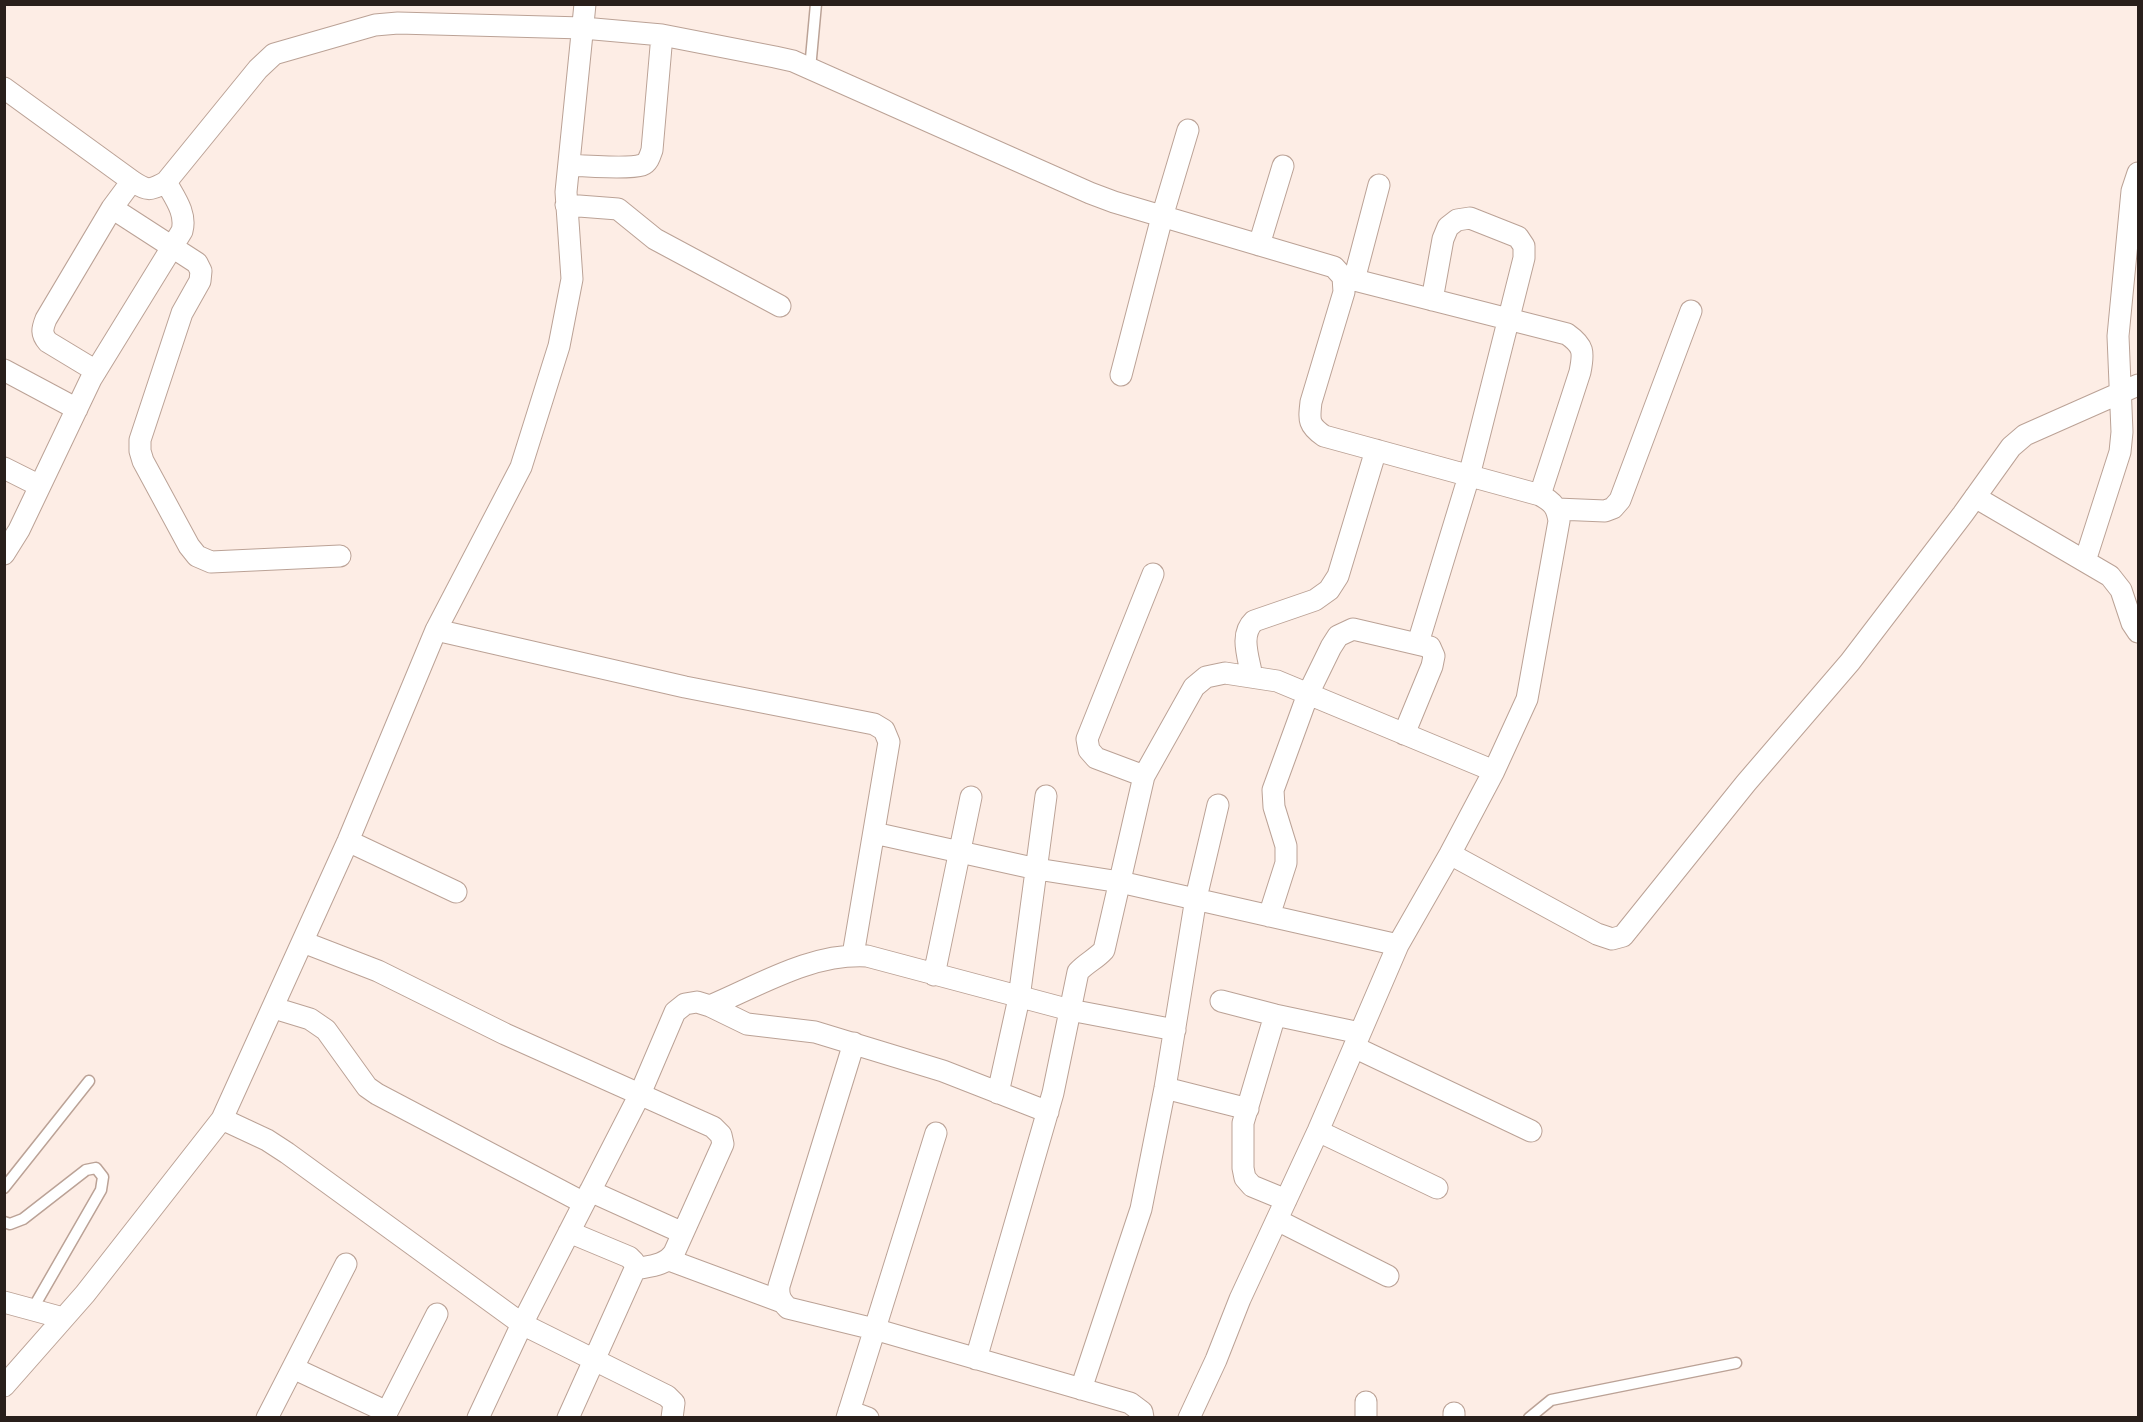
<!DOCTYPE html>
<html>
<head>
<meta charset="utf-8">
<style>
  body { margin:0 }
  #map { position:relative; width:2143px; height:1422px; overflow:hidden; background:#fdede5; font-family:"Playfair Display",serif }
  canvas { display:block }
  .frame { position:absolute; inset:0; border:6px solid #291f1b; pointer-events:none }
</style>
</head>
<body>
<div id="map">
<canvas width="2143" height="1422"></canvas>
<div class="frame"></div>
</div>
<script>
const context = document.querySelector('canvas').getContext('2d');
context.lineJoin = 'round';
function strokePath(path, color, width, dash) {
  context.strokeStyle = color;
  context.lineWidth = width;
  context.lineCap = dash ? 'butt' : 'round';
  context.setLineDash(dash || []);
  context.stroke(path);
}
const service = new Path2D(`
  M810 69 816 4
  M4 1188 89 1081
  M4 1222 10 1224 23 1219 86 1170 96 1168 103 1177 101 1190 32 1310
  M1529 1418 1551 1400 1736 1363`);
const minor = new Path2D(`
  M4 88 132 181C147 191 150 191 166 182L258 69 274 54 375 25 398 23 583 28 662 35 775 57 793 61 1090 193 1114 202 1334 267 1343 277 1344 292 1311 402C1309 420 1308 425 1324 436L1540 495C1553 502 1557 507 1559 521L1527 699 1494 771 1450 854 1398 945 1318 1131 1240 1299 1216 1360 1189 1418
  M569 165C584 166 630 169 642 165 648 163 650 156 652 150L662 35
  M566 205 618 209 655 239 780 306
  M112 208 197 263 201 271 200 281 182 313 140 440V451L143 461 189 546 197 556 211 562 340 556
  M1259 245 1283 166
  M1343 277 1567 334C1584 346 1584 352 1580 372L1540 495
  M1354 280 1379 185
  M4 370 77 409
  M96 371 48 342C41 334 42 329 46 319L112 208 132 181
  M1121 375 1162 217 1188 130
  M4 468 40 486
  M1975 497 2110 576 2121 590 2132 623 2138 632
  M1557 509 1605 511 1613 508 1620 500 1691 311
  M4 554 19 530 91 379 182 231C187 213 174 197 166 182
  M2085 561 2120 452 2122 432 2118 336 2132 191 2138 173
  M436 630 685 687 874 724 884 730 889 742 853 955
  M1418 643 1469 476 1524 258V246L1518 237 1470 218 1457 220 1448 227 1443 239 1432 300
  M1252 677C1249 658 1239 635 1254 621L1315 600 1329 590 1338 576 1376 450
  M1144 776 1096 758 1089 750 1087 739 1153 574
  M874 833 1037 869 1120 882 1398 945
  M348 841 456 892
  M1450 854 1597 934 1612 939 1623 936 1746 783 1850 662 1963 514 2011 447 2025 435 2138 385
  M1269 916 1286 863V846L1274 807 1273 790 1308 694 1331 647 1338 636 1353 629 1430 647 1434 656 1432 666 1404 734
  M303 942 378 971 505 1034 713 1127 721 1135 723 1144 674 1253C665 1266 650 1266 635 1269
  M934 975 971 797
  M1221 1001 1275 1015 1360 1033
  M710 1006C760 985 811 953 867 956L1070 1010 1175 1030
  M274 1008 310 1019 326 1030 367 1087 377 1094 584 1203
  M1275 1015 1243 1123V1168L1245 1178 1252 1186 1286 1200
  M854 1043 779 1286C778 1297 781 1301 788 1308L874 1329 1130 1403 1142 1412 1143 1418
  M1354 1047 1531 1131
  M1165 1088 1248 1109
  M998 1093 1019 998 1046 796
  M222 1119 267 1140 287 1153 522 1324 667 1396 674 1403 672 1418
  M1318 1131 1437 1188
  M590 1191 683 1233
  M1277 1220 1388 1276
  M669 1260 782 1302
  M4 1302 63 1318
  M976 1359 1053 1093 1078 972C1086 963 1096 959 1104 950L1144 776 1194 687 1206 677 1225 673 1277 681 1494 771
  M293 1368 387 1412
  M4 1386 85 1294 222 1119 348 841 436 630 521 467 559 346 572 279 566 192 585 4
  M1081 1389 1141 1209 1165 1088 1196 898 1218 805
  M849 1411 868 1418
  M1454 1413V1418
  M267 1418 346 1264
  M384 1418 437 1314
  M478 1418 522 1324 640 1094 675 1012 685 1004 697 1002 710 1006 747 1024 815 1032 943 1071 1048 1112
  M568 1418 635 1269 634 1262 629 1257 569 1232
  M847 1418 936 1133
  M1366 1418V1402`);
strokePath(service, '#bba296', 13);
strokePath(minor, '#bba296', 23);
strokePath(service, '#fff', 10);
strokePath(minor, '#fff', 21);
</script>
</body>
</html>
